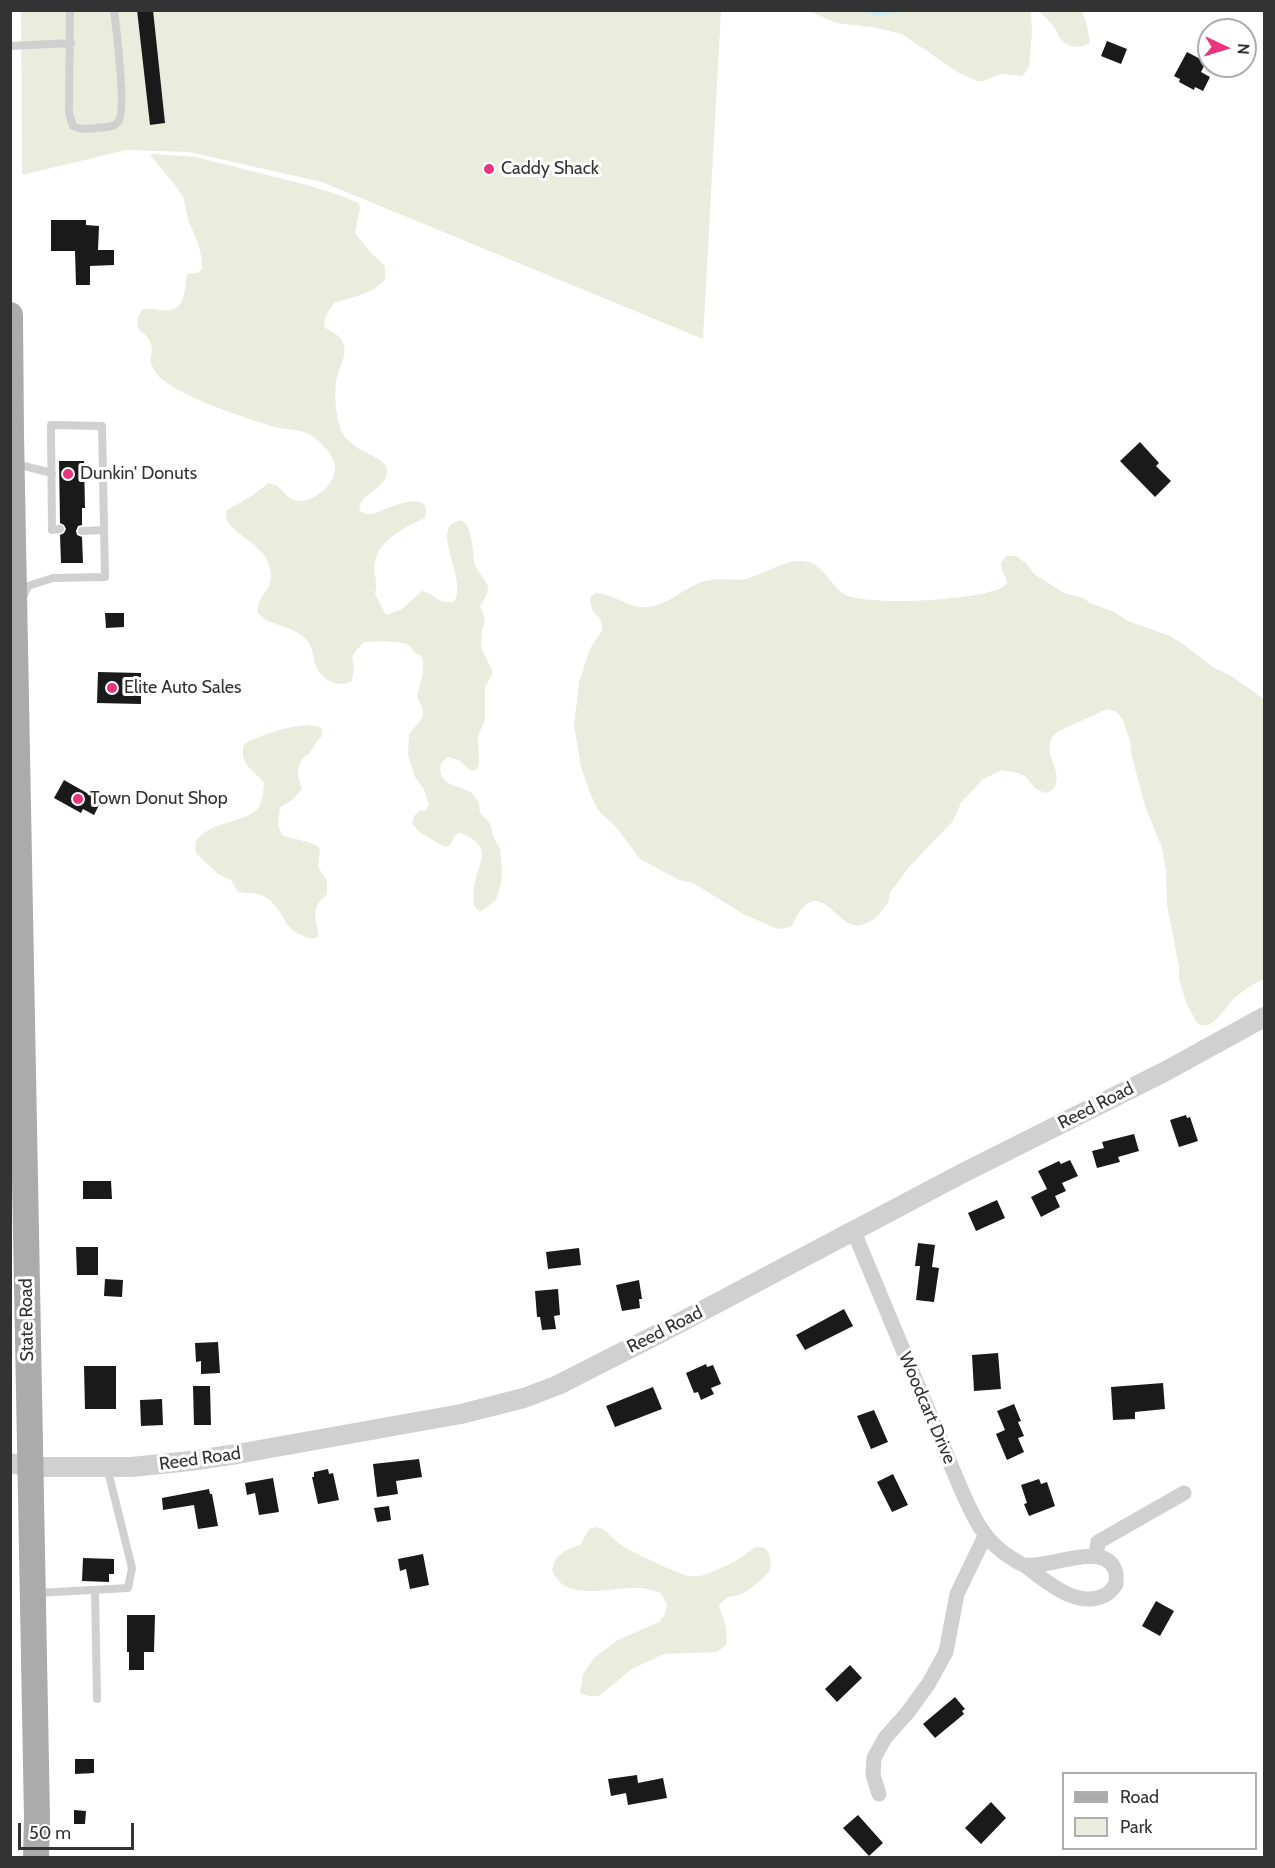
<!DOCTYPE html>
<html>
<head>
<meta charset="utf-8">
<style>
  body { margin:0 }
  #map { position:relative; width:1275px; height:1868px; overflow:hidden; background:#fff; font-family:Cabin,sans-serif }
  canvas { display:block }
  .frame { position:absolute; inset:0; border:12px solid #333; pointer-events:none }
  .legend { position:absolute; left:1062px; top:1772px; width:195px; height:78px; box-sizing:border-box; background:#fff; border:2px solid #adadad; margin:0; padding:8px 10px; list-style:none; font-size:18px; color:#333 }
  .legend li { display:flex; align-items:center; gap:12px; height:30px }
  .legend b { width:30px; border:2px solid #adadad }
  .north { position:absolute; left:1197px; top:18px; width:60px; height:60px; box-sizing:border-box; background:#fff; border:2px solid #adadad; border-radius:50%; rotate:94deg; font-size:16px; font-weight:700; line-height:24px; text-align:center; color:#333 }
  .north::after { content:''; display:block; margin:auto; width:21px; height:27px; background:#eb347e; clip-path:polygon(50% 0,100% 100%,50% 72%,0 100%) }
  .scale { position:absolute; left:18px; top:1823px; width:116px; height:27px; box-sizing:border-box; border:3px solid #333; border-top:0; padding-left:8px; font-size:18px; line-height:21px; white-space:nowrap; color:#333; -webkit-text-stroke:4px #fff; paint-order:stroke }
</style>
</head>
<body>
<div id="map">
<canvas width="1275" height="1868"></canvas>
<div class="frame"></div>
<ul class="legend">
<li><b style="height:8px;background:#ababab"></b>Road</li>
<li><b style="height:16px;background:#eaecde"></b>Park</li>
</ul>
<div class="north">N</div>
<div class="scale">50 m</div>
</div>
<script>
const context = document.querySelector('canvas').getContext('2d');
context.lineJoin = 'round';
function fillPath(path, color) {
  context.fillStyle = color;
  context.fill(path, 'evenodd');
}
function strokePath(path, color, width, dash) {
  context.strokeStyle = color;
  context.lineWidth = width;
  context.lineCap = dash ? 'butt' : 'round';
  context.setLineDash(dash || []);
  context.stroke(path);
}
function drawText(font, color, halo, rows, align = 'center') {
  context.font = font + ' Cabin,sans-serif';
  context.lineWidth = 6;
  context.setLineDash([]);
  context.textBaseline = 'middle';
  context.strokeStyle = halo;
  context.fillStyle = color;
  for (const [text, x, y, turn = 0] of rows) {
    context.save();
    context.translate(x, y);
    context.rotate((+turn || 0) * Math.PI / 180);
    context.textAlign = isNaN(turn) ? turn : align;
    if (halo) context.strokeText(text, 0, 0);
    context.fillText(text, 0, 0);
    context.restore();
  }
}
const green = new Path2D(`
  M910 10 1032 11 1031 12 1032 33 1029 67 1022 76 1000 74 983 81H977L959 73 902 34 872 27 836 23 809 11H858L878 16Z
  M21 11H721L703 339 322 182 189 152 126 150 22 175Z
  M1039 11H1082L1087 25 1090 43C1080 49 1067 48 1060 38 1058 35 1057 32 1055 29 1051 22 1044 16 1039 11Z
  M155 154 196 157 307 185 336 194 359 203 360 208 355 233 370 252 385 266V280C372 294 353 297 334 303 309 338 339 324 344 346 346 355 341 365 338 373 333 390 335 415 342 432 351 453 389 456 387 472 386 488 363 493 359 507L361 512 367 514H373C386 509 434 486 425 518 408 526 379 539 375 561 372 574 379 579 375 594L386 615 402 609 422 591C437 595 435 603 454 602 468 582 434 535 453 523 474 509 472 558 475 565 478 573 488 581 488 589 488 595 483 601 480 606L485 619 482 630 481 647 493 673 485 687V720L478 736 479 765 476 770H470L459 760 448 757 441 763C437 786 455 784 469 791 472 793 476 798 479 802L480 813 490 823 493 836 500 849 502 869 501 884 496 900 480 912 474 906C473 898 473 889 475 881 482 857 491 846 461 833L456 834 450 845 445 847 421 833 412 824 414 816 420 811 426 810 429 805 424 789 415 777 408 755 409 734 420 721 423 715 422 707 417 697 423 672V661L421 656 414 652 410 646 405 643 383 641 365 642 357 649 352 658 354 666 352 681C338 689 321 680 315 664 313 657 313 649 308 642 295 624 270 628 257 612 258 608 259 602 261 598 265 592 271 586 271 577 270 546 243 542 229 523 225 519 226 514 227 510L250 497 269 483C271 484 275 485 277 486 285 491 288 501 299 501 317 501 340 481 334 462 331 452 323 445 315 438 301 427 286 431 271 426 244 417 168 394 154 370 147 359 154 354 151 344 146 328 129 334 142 310 149 308 154 309 161 310 186 314 184 292 187 274L198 273 202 269C203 251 194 235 188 219 185 210 186 200 180 192 171 179 160 167 150 155Z
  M1006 556H1016L1027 564 1034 574 1064 593 1083 598 1090 603 1114 612 1128 621 1170 636 1183 644 1213 667 1233 677 1264 699V979L1252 985 1235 997 1216 1020 1208 1025H1201L1196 1022 1186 1002 1179 979V967L1167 905 1166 871 1162 848 1145 806 1131 753 1130 740 1122 718 1116 712 1109 709 1102 711C1092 717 1060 729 1055 734 1040 750 1061 768 1056 783 1056 786 1053 789 1051 791L1045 793 1036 789 1026 777 1018 773 1001 770 982 780 961 803 953 821 909 867 890 893 888 904C883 907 883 910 879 914 877 918 868 923 864 924 841 934 827 889 807 904 799 909 795 920 791 927L778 929 745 915 693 883 679 880 640 859 616 827 598 810 592 798 581 767 574 725 579 682 590 649 602 630V624L599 617 592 610 590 598 595 593C613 593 629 609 647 607 670 605 687 584 709 580 721 578 734 581 746 579 766 574 790 555 811 563 825 568 831 586 844 594 867 607 977 600 1001 588 1004 587 1005 585 1007 582 1006 575 1001 571 1001 563Z
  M308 725 320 727 322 730V736C316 741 315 744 311 751 310 753 307 755 304 757 295 767 298 778 302 789L292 800 280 807 278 825 282 835C295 840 309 840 320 848L318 867 327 881V894C310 910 315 916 319 936L313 939C280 931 288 914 267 898 261 893 247 893 238 892L231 880 218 874 197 854 195 849 196 840C199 837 203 833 207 831 220 822 250 820 259 807 263 800 263 790 264 783 254 769 238 765 244 744 265 733 285 727 308 725Z
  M596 1527C609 1530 608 1535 617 1542 625 1549 680 1575 689 1576 692 1576 696 1576 699 1576 707 1575 738 1561 745 1555 749 1552 751 1549 756 1547 770 1545 772 1560 770 1570 761 1582 743 1597 728 1597L721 1603 719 1607C725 1621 728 1631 726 1645L717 1652 664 1654 632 1669 599 1696H588L580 1693 583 1674 595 1657 618 1640 659 1622 665 1614 667 1605 661 1593C651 1590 642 1587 633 1588 606 1588 564 1602 552 1570L556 1558 565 1551 581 1544 589 1529Z`);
const water = new Path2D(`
  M858 11V10L910 11 878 16Z`);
const building = new Path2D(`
  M137 10H153L165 123 150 125Z
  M1107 41 1127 49 1121 64 1101 56Z
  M1187 52 1206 62 1201 72 1210 77 1203 91 1195 87 1194 90 1179 82 1180 79 1174 76Z
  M51 220H86V225L99 226 98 250H114V265L90 266V285H76L75 251H51Z
  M1140 442 1159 463 1156 466 1171 481 1155 497 1120 461Z
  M59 461H84L85 508H82V525L78 526 76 531 77 535 82 537 83 563H61L60 535 64 533 66 529 64 525 60 523Z
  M105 613H124V627L106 628Z
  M98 672 141 673V704L97 703Z
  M64 780 101 801 94 815 83 809 81 813 54 798Z
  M1186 1115 1187 1118 1190 1117 1198 1141 1179 1147 1170 1120Z
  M1134 1134 1139 1151 1118 1157 1120 1162 1097 1168 1092 1151 1104 1148 1102 1142Z
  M1070 1160 1078 1176 1062 1183 1066 1191 1055 1196 1060 1207 1041 1217 1031 1197 1047 1189 1038 1171 1059 1161 1061 1164Z
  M83 1181H111L112 1199H83Z
  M997 1200 1005 1218 976 1231 968 1213Z
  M918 1243 935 1245 932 1267 939 1268 934 1302 916 1300 920 1266H915Z
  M76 1247H98V1275H77Z
  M579 1248 581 1265 548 1269 546 1252Z
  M105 1279 123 1280 122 1297 104 1296Z
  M639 1280 642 1299H639L640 1308 622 1311 616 1285Z
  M558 1289 560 1315 554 1316 556 1329 542 1330 540 1317H537L535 1291Z
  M844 1309 853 1326 805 1350 796 1335Z
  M218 1342 220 1373 201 1374V1361L196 1362 195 1343Z
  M998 1353 1001 1389 974 1391 972 1355Z
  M706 1364 707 1367 713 1365 721 1384 711 1388 714 1394 701 1400 698 1392 694 1393 686 1373Z
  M84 1366H116V1409H85Z
  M1163 1383 1165 1409 1135 1412V1419L1113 1420 1111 1387Z
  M193 1386H210L211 1425H194Z
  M653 1387 662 1409 615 1427 606 1406Z
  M162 1399 163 1425 141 1426 140 1400Z
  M1014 1404 1021 1421 1018 1422 1024 1436 1018 1438 1024 1452 1007 1460 996 1434 1005 1430 997 1411Z
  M874 1410 888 1442 871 1449 857 1416Z
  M419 1459 422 1477 396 1481 398 1494 377 1497 373 1464Z
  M328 1469 329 1474 333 1473 339 1500 318 1504 312 1477H314V1472Z
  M893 1474 908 1505 892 1512 877 1482Z
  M273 1478 279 1512 259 1515 255 1493 247 1495 245 1483Z
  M1039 1479 1041 1484 1047 1482 1055 1506 1029 1516 1024 1504 1027 1503 1021 1485Z
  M209 1489 210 1494H212L218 1526 198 1529 194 1505 163 1510 162 1498Z
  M389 1506 391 1520 377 1522 374 1508Z
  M423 1554 429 1585 410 1589 406 1569 400 1571 398 1559Z
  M83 1558 114 1559V1574H109V1582L82 1581Z
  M1156 1601 1174 1611 1160 1636 1142 1626Z
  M127 1615H155L154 1652H144V1670H129V1652H127Z
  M850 1665 862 1678 837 1702 825 1689Z
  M955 1697 965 1709 962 1711 964 1714 935 1738 923 1724Z
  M75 1759H94V1773L75 1774Z
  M637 1775 638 1783 663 1778 667 1798 628 1805 626 1793 611 1796 608 1779Z
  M991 1802 1006 1818 981 1844 965 1828Z
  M74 1810 86 1811 85 1824H74Z
  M858 1815 883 1843 869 1856 843 1828Z`);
const service = new Path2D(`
  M70 10 69 113 73 126C81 130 87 129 96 128 103 127 113 128 118 122 127 113 116 27 114 10
  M10 46 71 43
  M16 464 52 473
  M82 531 104 530
  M23 597 28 586 53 578 105 577 102 426 51 425 52 530 60 529
  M95 1590 97 1699
  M37 1593 128 1588 132 1568 107 1467`);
const minor = new Path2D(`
  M854 1232 958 1482C972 1514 982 1541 1013 1559 1017 1561 1021 1565 1025 1565 1049 1569 1104 1540 1115 1570 1117 1573 1116 1580 1116 1584 1114 1587 1110 1592 1107 1594 1078 1611 1046 1581 1024 1565
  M1096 1555 1098 1542 1184 1493
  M879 1794 873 1775 874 1758 885 1738 908 1712 929 1683 946 1652 957 1594 985 1536`);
const tertiary = new Path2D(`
  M10 1463 30 1467H132L190 1461 237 1454 461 1414 524 1398 558 1385 666 1330 961 1174 1166 1071 1264 1017`);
const primary = new Path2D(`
  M10 315 11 434 37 1817 36 1858`);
const markers = [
  [489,169,6,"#eb347e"],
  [68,474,6,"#eb347e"],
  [112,688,6,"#eb347e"],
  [78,799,6,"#eb347e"]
];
const poiNames = [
  ["Caddy Shack",501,169],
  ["Dunkin' Donuts",80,474],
  ["Elite Auto Sales",124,688],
  ["Town Donut Shop",90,799]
];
const streetNames = [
  ["Reed Road",1096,1106,-27],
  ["State Road",27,1320,-91],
  ["Reed Road",665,1330,-27],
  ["Woodcart Drive",927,1408,67],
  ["Reed Road",200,1459,-8]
];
fillPath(green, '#eaecde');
fillPath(water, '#cbebed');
fillPath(building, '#1a1a1a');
strokePath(service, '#d0d0d0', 8);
strokePath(minor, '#d0d0d0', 15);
strokePath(tertiary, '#d0d0d0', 20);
strokePath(primary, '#ababab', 26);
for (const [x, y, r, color] of markers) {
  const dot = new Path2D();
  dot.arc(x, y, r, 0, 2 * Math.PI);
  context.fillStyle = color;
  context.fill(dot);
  strokePath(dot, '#fff', 2);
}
drawText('18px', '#333', '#fff', poiNames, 'left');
drawText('18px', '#333', '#fff', streetNames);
</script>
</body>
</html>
